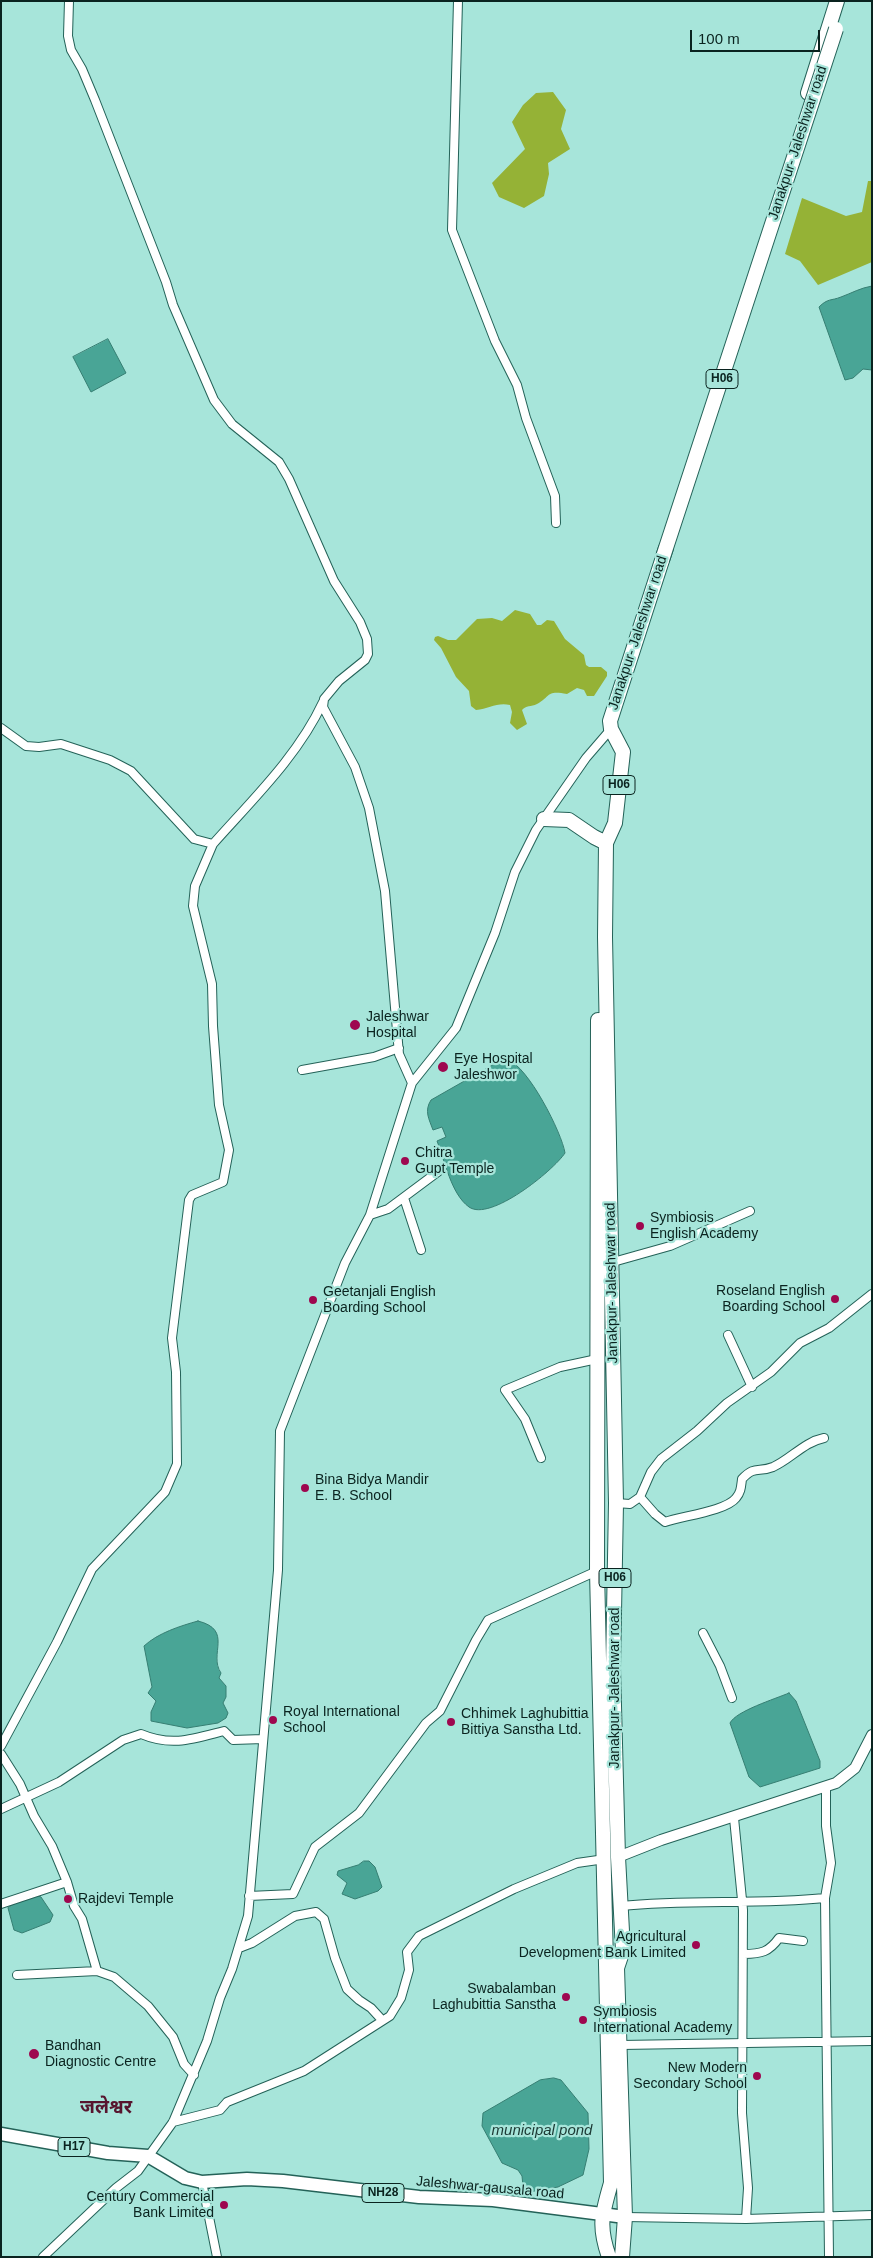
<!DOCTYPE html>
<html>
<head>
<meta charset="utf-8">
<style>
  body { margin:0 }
  #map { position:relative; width:873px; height:2258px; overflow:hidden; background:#a7e5da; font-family:Arial,sans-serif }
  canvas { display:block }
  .frame { position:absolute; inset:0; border:2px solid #0a231f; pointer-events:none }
  .scale { position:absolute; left:690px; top:30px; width:130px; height:22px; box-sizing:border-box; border:2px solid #0a231f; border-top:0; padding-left:6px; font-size:15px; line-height:18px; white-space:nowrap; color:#0a231f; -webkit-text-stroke:4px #a7e5da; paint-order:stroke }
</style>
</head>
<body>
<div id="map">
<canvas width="873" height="2258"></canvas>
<div class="frame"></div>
<div class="scale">100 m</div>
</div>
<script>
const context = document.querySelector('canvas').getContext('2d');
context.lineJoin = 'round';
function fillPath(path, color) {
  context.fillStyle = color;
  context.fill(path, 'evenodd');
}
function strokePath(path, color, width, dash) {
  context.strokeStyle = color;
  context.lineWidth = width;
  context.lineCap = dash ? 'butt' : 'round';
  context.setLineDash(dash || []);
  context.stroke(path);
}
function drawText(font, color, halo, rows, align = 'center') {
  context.font = font + ' Arial,"Noto Sans Devanagari",sans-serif';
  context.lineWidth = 4.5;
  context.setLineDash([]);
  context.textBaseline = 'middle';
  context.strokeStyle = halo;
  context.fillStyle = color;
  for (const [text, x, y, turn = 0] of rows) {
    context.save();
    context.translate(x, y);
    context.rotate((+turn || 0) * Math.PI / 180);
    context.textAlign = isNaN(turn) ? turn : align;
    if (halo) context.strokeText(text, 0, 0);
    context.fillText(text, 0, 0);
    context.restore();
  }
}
const forest = new Path2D(`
  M553 92 566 110 561 129 570 149 548 163 549 174 544 196 524 208 499 197 492 183 525 149 512 122 523 105 536 93Z
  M868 181H872V262L818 285 800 261 785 254 802 198 846 216 862 212Z
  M515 610 530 614 537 625H541L547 620 554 621 565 639 584 655 586 665 589 667H601L607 672V676L594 696H587L584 690 577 688 567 694C545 690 551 697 537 704 531 707 526 705 522 710L527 724 517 730 510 723 512 712 510 705C497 702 489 709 476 710L471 706 469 691 456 677 441 648 434 640 435 637 438 636 448 640H456L477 619 492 618 502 621Z`);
const water = new Path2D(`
  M872 286V370L863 369 853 378 845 380 819 307C828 298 831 301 841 297 852 293 860 288 872 286Z
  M108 339 126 373 91 392 73 357Z
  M508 1060C528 1066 562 1133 565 1153 553 1171 490 1222 469 1207 451 1194 445 1161 437 1141L446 1137 442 1127 433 1130C429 1119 424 1111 431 1100L496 1063Z
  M198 1621C234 1630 208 1654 221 1673L219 1678 226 1686V1697L223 1703 228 1713 226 1718 218 1723 187 1728 151 1721V1712L156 1701 148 1693 152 1687 144 1646C158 1633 180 1626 198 1621Z
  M789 1693 796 1701 820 1761V1768L760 1787 749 1777 730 1723C736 1711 775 1699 789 1693Z
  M364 1861H369L375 1867 382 1887 378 1891 355 1899 342 1894 347 1883 337 1875 338 1871 358 1865Z
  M34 1894 41 1897 53 1915 50 1922 22 1933 14 1930 8 1908Z
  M554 2078 561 2080 588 2113 589 2149 583 2175 558 2187 529 2192 523 2186 522 2176 518 2170 502 2163 482 2126 483 2113 540 2080Z`);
const minor = new Path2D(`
  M69 1 68 36 71 50 82 69 95 100 166 282 173 305 214 400 232 424 279 462 289 479 334 581 360 622 367 639 368 654 365 660 339 681 324 699 323 707 355 767 369 808 385 891 399 1054 412 1083
  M458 1 452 230 495 341 517 385 526 418 555 496 556 523
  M1 728 26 746 39 747 61 744 110 760 131 771 194 839 213 844 195 886 193 906 212 984 213 1026 219 1105 229 1150 223 1182 192 1195 189 1200 172 1338 176 1372 177 1464 165 1492 92 1569 57 1642 1 1746
  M213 844C252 800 298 756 323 702
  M302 1070 374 1057 399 1048
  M404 1198 421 1250
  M370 1215 388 1209 439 1171
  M613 1262 670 1246 750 1211
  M728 1335 752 1387
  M541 1458 525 1419 505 1390 560 1367 597 1359
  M640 1497 655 1514 665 1522C682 1516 726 1511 736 1498 741 1492 741 1487 742 1479 755 1465 758 1473 773 1467 791 1459 804 1442 824 1438
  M616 1503 630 1504 640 1497 651 1472 661 1459 697 1431 727 1403 771 1372 800 1343 829 1328 872 1294
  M703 1633 720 1666 732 1698
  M1 1754 20 1784 34 1816 52 1846 67 1882
  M1 1809 59 1782 123 1740 141 1734C172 1747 193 1739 224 1731L233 1740 263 1739
  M734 1818 743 1910 742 2113 748 2188 746 2219
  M249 1896 293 1894 315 1847 359 1813 426 1723 440 1711 476 1640 488 1620 597 1571
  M825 1898 829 2257
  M1 1904 67 1882 74 1906 82 1919 97 1971
  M621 1906C689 1899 757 1905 825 1898L831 1863 826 1826V1787
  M239 1948 252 1943 295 1916 316 1912 324 1919 335 1958 347 1989 359 2000 371 2008 382 2020
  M744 1954C761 1954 769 1952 779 1938L803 1941
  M17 1975 97 1971 114 1977 148 2006 173 2037 184 2064 194 2075
  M621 2045 872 2041
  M173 2122 220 2110 227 2102 304 2071 390 2016 401 1998 409 1970 407 1952 419 1936 514 1889 577 1863 605 1859
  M202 2182 217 2257
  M625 2217 746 2219 872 2215
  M43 2257 116 2188 138 2171 173 2122 207 2041 220 1998 232 1969 248 1916 278 1570 280 1431 345 1263 370 1215 412 1083 456 1028 495 933 515 872 536 830 586 758 611 729`);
const tertiary = new Path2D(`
  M618 1857 661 1840 836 1783 855 1768 872 1735`);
const primary = new Path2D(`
  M1 2134 108 2153 148 2156 185 2178 202 2182 247 2179 283 2181 419 2197 493 2200 625 2217`);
const trunk = new Path2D(`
  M808 93 837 1
  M544 819 569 820 594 837 606 843
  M598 1020 597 1571 611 2183C602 2214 598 2226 609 2257
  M622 2257 625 2217 617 1968 623 1950 618 1857 613 1668 616 1503 605 937 606 843 615 823 623 752 611 729 610 721 666 548`);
const trunkBridge = new Path2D(`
  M662 560 836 29`);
const markers = [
  [355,1025,6,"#9e074f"],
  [443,1067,6,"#9e074f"],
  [405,1161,5,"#9e074f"],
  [640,1226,5,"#9e074f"],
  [835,1299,5,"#9e074f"],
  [313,1300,5,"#9e074f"],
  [305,1488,5,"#9e074f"],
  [273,1720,5,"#9e074f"],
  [451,1722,5,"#9e074f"],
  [68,1899,5,"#9e074f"],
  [696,1945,5,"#9e074f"],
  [566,1997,5,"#9e074f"],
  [583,2020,5,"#9e074f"],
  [34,2054,6,"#9e074f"],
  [757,2076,5,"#9e074f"],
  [224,2205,5,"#9e074f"]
];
const shields = [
  [722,379,32],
  [619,785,32],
  [615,1578,32],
  [74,2147,32],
  [383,2193,42]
];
const shieldNames = [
  ["H06",722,379],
  ["H06",619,785],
  ["H06",615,1578],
  ["H17",74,2147],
  ["NH28",383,2193]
];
const streetNames = [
  ["Janakpur- Jaleshwar road",798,143,-72],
  ["Janakpur- Jaleshwar road",638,633,-72],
  ["Janakpur- Jaleshwar road",612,1283,-91],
  ["Janakpur- Jaleshwar road",615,1688,-90],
  ["Jaleshwar-gausala road",490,2188,5]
];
const poiNames = [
  ["Jaleshwar",366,1017],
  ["Hospital",366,1033],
  ["Eye Hospital",454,1059],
  ["Jaleshwor",454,1075],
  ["Chitra",415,1153],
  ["Gupt Temple",415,1169],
  ["Symbiosis",650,1218],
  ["English Academy",650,1234],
  ["Roseland English",825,1291,"right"],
  ["Boarding School",825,1307,"right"],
  ["Geetanjali English",323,1292],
  ["Boarding School",323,1308],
  ["Bina Bidya Mandir",315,1480],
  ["E. B. School",315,1496],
  ["Royal International",283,1712],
  ["School",283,1728],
  ["Chhimek Laghubittia",461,1714],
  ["Bittiya Sanstha Ltd.",461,1730],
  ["Rajdevi Temple",78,1899],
  ["Agricultural",686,1937,"right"],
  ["Development Bank Limited",686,1953,"right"],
  ["Swabalamban",556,1989,"right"],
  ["Laghubittia Sanstha",556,2005,"right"],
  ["Symbiosis",593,2012],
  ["International Academy",593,2028],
  ["Bandhan",45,2046],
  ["Diagnostic Centre",45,2062],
  ["New Modern",747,2068,"right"],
  ["Secondary School",747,2084,"right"],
  ["Century Commercial",214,2197,"right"],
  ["Bank Limited",214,2213,"right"]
];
const waterNames = [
  ["municipal pond",542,2131]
];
const districtNames = [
  ["जलेश्वर",106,2108]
];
fillPath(forest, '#95b236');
fillPath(water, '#49a596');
strokePath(water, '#367e72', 1);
strokePath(minor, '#246258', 10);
strokePath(tertiary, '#246258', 12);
strokePath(primary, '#246258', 15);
strokePath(trunk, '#246258', 16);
strokePath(minor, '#fff', 8);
strokePath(tertiary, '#fff', 10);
strokePath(primary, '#fff', 12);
strokePath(trunk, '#fff', 14);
strokePath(trunkBridge, '#246258', 16, []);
strokePath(trunkBridge, '#fff', 14);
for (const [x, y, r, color] of markers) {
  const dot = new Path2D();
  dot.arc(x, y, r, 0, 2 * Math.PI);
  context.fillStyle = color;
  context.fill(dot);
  strokePath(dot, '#a7e5da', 2);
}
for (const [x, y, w] of shields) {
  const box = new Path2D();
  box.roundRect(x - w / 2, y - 9.5, w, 19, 4);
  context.fillStyle = '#a7e5da';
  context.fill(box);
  strokePath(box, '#0a231f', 1);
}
drawText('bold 12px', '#0a231f', null, shieldNames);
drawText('14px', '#0a231f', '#a7e5da', streetNames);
drawText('14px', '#0a231f', '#a7e5da', poiNames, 'left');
drawText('italic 15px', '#1c3934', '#a7e5da', waterNames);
drawText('bold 19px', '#57152e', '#a7e5da', districtNames);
</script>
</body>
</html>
